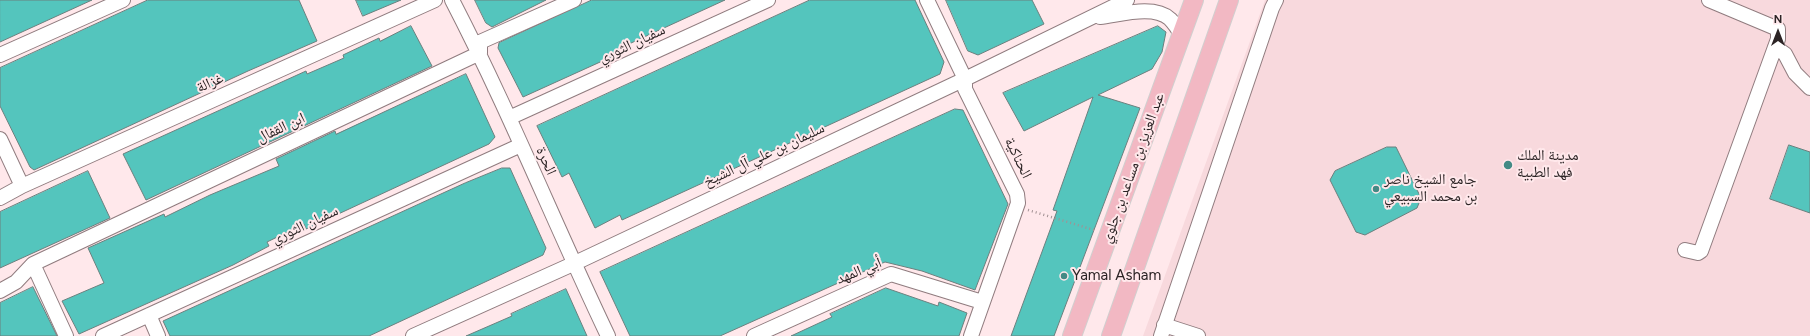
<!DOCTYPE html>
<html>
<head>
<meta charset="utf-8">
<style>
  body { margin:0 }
  #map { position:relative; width:1810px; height:336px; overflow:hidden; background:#ffe8eb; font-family:Figtree,sans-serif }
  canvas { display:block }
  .north { position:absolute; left:1758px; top:12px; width:40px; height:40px; -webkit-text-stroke:3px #ffe8eb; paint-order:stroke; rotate:0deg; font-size:11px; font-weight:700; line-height:16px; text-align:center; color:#2c2425 }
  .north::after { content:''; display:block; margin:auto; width:14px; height:18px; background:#2c2425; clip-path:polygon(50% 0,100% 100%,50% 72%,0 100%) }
</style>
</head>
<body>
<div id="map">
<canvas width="1810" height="336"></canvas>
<div class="north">N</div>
</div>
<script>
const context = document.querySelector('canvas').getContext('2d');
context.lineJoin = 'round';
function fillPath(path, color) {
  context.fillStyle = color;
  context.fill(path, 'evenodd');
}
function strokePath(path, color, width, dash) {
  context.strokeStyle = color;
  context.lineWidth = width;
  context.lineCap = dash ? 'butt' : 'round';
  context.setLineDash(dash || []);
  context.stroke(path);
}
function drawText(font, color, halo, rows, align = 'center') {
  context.font = font + ' Figtree,"Noto Naskh Arabic",sans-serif';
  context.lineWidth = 4;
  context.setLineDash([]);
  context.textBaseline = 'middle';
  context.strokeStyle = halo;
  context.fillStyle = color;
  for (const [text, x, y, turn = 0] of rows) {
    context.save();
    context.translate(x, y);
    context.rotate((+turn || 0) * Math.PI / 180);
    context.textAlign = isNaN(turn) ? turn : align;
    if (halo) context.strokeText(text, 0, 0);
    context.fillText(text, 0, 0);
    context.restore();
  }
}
const built = new Path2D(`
  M1265 0H1810V336H1143Z`);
const building = new Path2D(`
  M0 0H92L0 42Z
  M148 0H299L317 41 248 71 34 170 30 167 0 106V68Z
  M356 0H401L363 16Z
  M475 0H546L492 27 486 23Z
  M592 0H725L618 49 620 53 523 97 498 48 499 43Z
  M810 0H915L944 62 940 74 622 220 620 215 595 228 569 173 562 177 537 126Z
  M946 0H1032L1044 24 978 55 968 51Z
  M411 26 432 66 146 200 123 154 306 71 307 74 344 58 343 55 379 38 380 41Z
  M1158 26 1166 32 1162 52 1152 69 1098 95 1140 108 1054 336H1011L1057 211 1053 210 1093 97 1024 131 1003 93Z
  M466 74 495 137 489 144 306 229 304 224 267 242 269 246 233 265 79 334 62 301 104 283 88 248 164 214 165 217 210 195 279 166 276 159 335 131 336 134Z
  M955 109 963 110 1008 204 975 290 922 271 885 262 720 336H630L600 272Z
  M1789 145 1810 152V213L1770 199Z
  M1387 147H1396L1421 198 1417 208 1365 235 1356 232 1330 180 1335 171Z
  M502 168H510L546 248 543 255 369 336H170L163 321 465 183Z
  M88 171 110 218 0 268V212Z
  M33 287 57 336H0V303Z
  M886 288 938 306 939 302 967 313 959 336H791L832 317 830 314Z
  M566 289 587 336H466L512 316 511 314Z`);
const path = new Path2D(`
  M1028 210 1094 230`);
const minor = new Path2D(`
  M452 0C509 110 555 225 608 336
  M927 0 965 79V89L1017 194 1018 203 971 336
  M1100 17C1119 15 1154 4 1170 19 1174 23 1178 29 1181 34
  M1775 47 1785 54 1795 73 1810 88
  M0 55 123 0
  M509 118 768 0
  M0 139 22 186
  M0 198 22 186 435 0
  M1685 250 1698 253 1701 251 1778 39V29L1709 0
  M33 264 66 336
  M0 291 16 282 33 264 480 53V42L574 0
  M149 315 158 336
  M1164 325 1198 336
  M103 336 521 145
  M413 336 573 264 965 79 1127 0
  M754 336 891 274 982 302
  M1161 336 1272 8 1276 0`);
const major = new Path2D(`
  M1072 336 1194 0
  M1111 336 1229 0`);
const markers = [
  [1508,165,5,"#438a85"],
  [1376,189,4,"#438a85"],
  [1064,276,4,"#438a85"]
];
const streetNames = [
  ["سفيان الثوري",632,44,-25],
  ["غزالة",210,83,-24],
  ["ابن القفال",281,128,-25],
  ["سليمان بن علي آل الشيخ",764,155,-25],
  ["الحناكية",1018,158,64],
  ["الحرة",546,161,66],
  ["عبد العزيز بن مساعد بن جلوي",1133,168,-70],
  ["سفيان الثوري",305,225,-25],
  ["أبي المهد",859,271,-22]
];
const poiNames = [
  ["مدينة الملك",1517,156],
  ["فهد الطبية",1517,173],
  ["جامع الشيخ ناصر",1384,180],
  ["بن محمد السبيعي",1384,197],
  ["Yamal Asham",1072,276]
];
fillPath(built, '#f8d9dd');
fillPath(building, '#54c5bd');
strokePath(building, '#6b807e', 1);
strokePath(minor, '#907c7f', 16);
strokePath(major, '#d1cfcf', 20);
strokePath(path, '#a29193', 2.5, [1, 3]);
strokePath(minor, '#fff', 14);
strokePath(major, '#f2b8c3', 18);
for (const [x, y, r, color] of markers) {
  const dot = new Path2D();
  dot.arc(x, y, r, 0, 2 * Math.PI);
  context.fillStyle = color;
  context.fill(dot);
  strokePath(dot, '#ffe8eb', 1.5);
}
drawText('15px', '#2c2425', '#ffe8eb', streetNames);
drawText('15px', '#2c2425', '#ffe8eb', poiNames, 'left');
</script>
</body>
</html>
